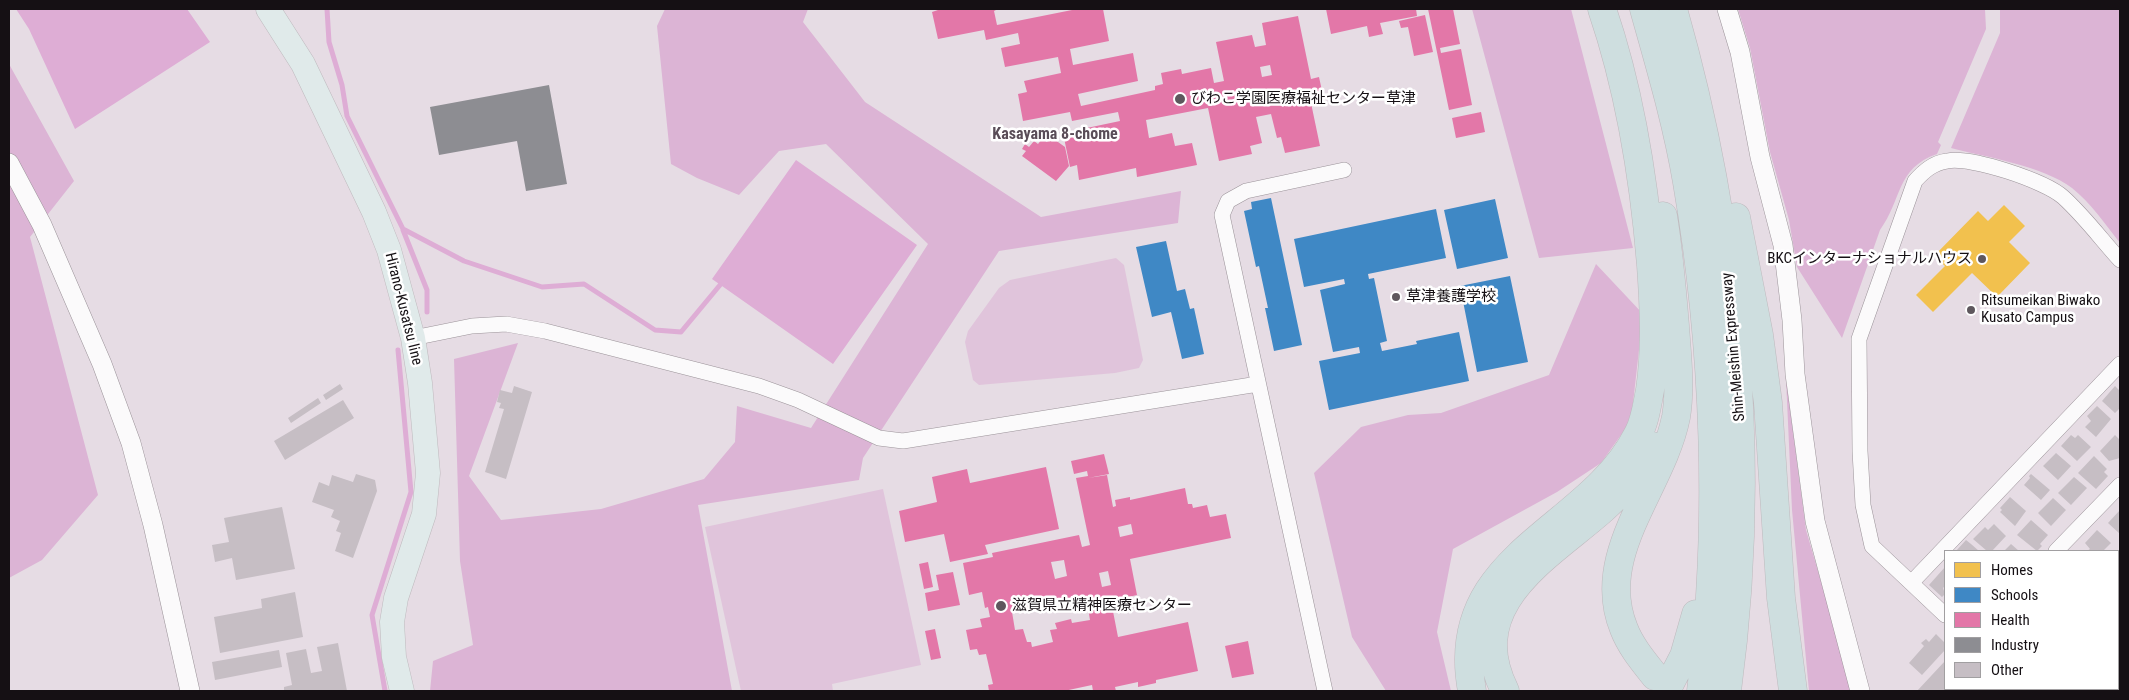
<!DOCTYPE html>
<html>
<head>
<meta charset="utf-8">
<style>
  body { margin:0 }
  #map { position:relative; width:2129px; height:700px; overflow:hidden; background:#e6dce4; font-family:"Roboto Condensed",sans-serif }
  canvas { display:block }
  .frame { position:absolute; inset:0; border:10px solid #151014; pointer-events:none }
  .legend { position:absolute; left:1944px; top:550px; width:175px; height:140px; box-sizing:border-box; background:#fff; border:1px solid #a19fa1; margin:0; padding:6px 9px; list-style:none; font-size:15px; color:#151014 }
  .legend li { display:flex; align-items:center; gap:10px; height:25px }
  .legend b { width:25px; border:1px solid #a19fa1 }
</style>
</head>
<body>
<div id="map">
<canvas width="2129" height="700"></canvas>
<div class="frame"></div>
<ul class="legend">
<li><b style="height:14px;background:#f2c14e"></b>Homes</li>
<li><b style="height:14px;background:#3f88c5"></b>Schools</li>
<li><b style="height:14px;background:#e377a8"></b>Health</li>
<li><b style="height:14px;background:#8d8d92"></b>Industry</li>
<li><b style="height:14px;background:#c6bec4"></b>Other</li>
</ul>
</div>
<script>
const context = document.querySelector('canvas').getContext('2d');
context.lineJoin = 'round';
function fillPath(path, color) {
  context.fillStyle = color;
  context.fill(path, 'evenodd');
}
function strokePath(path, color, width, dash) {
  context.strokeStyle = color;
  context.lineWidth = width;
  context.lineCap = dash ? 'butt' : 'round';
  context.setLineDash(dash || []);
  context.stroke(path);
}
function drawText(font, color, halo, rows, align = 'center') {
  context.font = font + ' "Roboto Condensed","Noto Sans JP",sans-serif';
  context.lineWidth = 5;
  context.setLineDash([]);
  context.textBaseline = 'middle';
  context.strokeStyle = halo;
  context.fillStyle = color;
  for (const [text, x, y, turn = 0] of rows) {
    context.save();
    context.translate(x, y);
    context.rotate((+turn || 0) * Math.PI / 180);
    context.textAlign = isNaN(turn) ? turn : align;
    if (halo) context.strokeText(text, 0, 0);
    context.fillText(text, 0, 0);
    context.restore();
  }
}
const green = new Path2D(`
  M1116 258 1124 265 1143 360 1139 368 1115 373 979 385 973 380 965 342 968 331 999 288 1010 280Z
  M883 489 921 665 832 684 833 691H741L705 527Z`);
const forest = new Path2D(`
  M665 9H808L803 22 865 102 1041 217 1181 191 1178 223 999 251 863 458 859 480 698 505 732 691H430L433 661 473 645 460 561 454 359 518 343 469 476 501 520 601 509 704 479 735 442 737 406 811 428 928 244 826 144 779 151 739 195 697 178 671 164 657 26Z
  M1472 9H1571L1633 248 1539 258Z
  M1738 9H1985L1986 29 1938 142 1941 145 1937 154C1896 168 1902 200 1880 230L1842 338 1797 267 1789 220 1770 152 1750 48Z
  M2000 9H2120V243C2105 224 2091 203 2072 188 2043 166 1986 157 1951 148L2000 33Z
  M9 64 74 181 30 237 98 495 42 560 9 578Z
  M1596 264 1643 314 1631 421 1601 463 1557 492 1453 549 1437 632 1451 691H1386L1352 637 1314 473 1361 427 1408 415 1441 413 1549 375Z
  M1786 379 1806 530 1853 691H1809L1792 510Z`);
const water = new Path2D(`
  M16 9H187L210 42 75 129 29 29Z
  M796 160 917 245 833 364 712 279Z`);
const homes = new Path2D(`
  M2004 205 2025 226 2009 242 2030 263 1997 297 1972 273 1933 312 1916 295 1945 266 1934 256 1978 211 1988 221Z`);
const schools = new Path2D(`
  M1271 198 1302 345 1274 351 1265 308H1268L1259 266 1256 267 1244 211 1252 209 1251 202Z
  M1495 199 1508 258 1457 269 1444 210Z
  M1436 209 1446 258 1368 274 1369 279 1374 278 1387 341 1380 343 1382 351 1417 344 1416 341 1459 332 1469 381 1329 410 1319 361 1360 353 1359 347 1333 352 1320 290 1345 284 1344 279 1304 287 1294 239Z
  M1166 241 1177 291 1185 289 1190 309 1194 308 1204 354 1182 359 1171 312 1152 317 1136 247Z
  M1510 276 1528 362 1477 372 1460 286Z`);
const health = new Path2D(`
  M941 9H998L994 11 997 25 1077 9H1103L1109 41 1070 49 1073 65 1133 53 1138 81 1078 94 1081 106 1155 90V86L1163 84 1161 73 1181 69 1182 74 1211 68 1214 83 1224 81 1216 42 1252 35 1255 47 1266 45 1262 23 1298 16 1311 79 1319 77 1324 100 1311 103 1320 146 1285 153 1281 137 1277 138 1271 114 1256 117 1262 143 1250 146 1252 154 1219 161 1208 108 1146 120 1149 138 1172 133 1175 146 1192 143 1197 165 1137 177 1136 168 1079 180 1077 165 1070 167 1063 133 1120 121 1118 112 1072 121 1070 112 1023 121 1018 94 1027 92 1024 81 1061 73 1058 57 1005 67 1001 48 1020 44 1018 33 986 40 984 30 938 39 932 12ZM1270 65 1272 75 1262 77 1260 67Z
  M1326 9H1416L1417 16 1380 23 1383 34 1369 37 1367 26 1331 34Z
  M1428 9H1453L1460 44 1440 48 1441 53 1461 49 1472 105 1449 110Z
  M1425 15 1433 52 1414 56 1408 27 1401 28 1399 21Z
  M1481 112 1485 132 1456 138 1452 118Z
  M1051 137 1065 147 1069 166 1056 181 1022 156 1026 151 1022 149 1025 144 1029 147 1034 141 1038 144 1042 139 1047 142Z
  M1104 454 1109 474 1088 478 1107 475 1113 507 1116 506 1115 500 1130 497V500L1185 488 1188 504H1192L1193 508 1207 505 1210 517 1226 514 1231 538 1130 559 1137 595 1111 601 1118 637 1188 622 1198 671 1156 680V683L1138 687V682L1115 687 1116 691H1093L1092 685 1064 691H989L988 685 993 684 986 654 979 655 977 649 970 650 966 630 982 627 980 619 990 617 988 607 985 608 982 592 969 595 963 563 993 557 992 553 1079 535 1082 547 1090 545 1076 478 1088 476 1087 471 1074 474 1071 461ZM1131 524 1133 534 1120 537 1118 527ZM1064 560 1067 576 1055 579 1051 562ZM1108 571 1111 585 1102 587 1099 573ZM1086 596 1090 620 1072 623 1071 619 1055 623 1057 629 1050 630 1053 642 1032 647 1031 642H1027L1023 629 1015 630 1012 612Z
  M1046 467 1059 529 985 545 988 554 950 562 944 534 905 542 899 511 937 502 932 477 967 469 970 483Z
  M928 562 933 587 924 589 919 564Z
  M953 572 960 605 928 611 925 593 939 590 936 575Z
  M935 629 941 658 931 660 925 631Z
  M1248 641 1254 674 1232 678 1225 646Z`);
const industry = new Path2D(`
  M549 85 567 184 526 191 517 141 439 155 430 107Z`);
const stream = new Path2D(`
  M327 9 329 42 342 85 347 116 403 229 464 261 542 287 584 284 655 330 681 332 720 285
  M403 230 427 290V312
  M385 691 372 615 411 492 398 350`);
const building = new Path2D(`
  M340 384 343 389 326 400 323 395Z
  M514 386 532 392 506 479 485 472 504 409 499 408 501 403 497 402 500 390 512 393Z
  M2115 386 2120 391V408L2115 413 2102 401Z
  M318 398 321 403 291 423 288 418Z
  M343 400 354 418 285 460 274 441Z
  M2097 406 2111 419 2096 437 2085 427 2091 421 2087 416Z
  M2071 435 2075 438 2078 435 2091 447 2077 461 2061 446Z
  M2115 435 2120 440V458L2109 461 2100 451Z
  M2056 453 2071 466 2058 480 2043 466Z
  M2094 456 2107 469 2104 472 2108 476 2096 489 2078 473Z
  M356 474 375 480 377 491 353 558 335 551 341 533 336 531 340 521 331 517 334 510 312 502 319 482 329 486 332 475 353 482Z
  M2031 474 2050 490 2041 500 2024 485 2030 478 2029 476Z
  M2074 477 2087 488 2071 505 2058 493Z
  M2010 497 2026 511 2015 526 2000 512 2002 510 2000 508Z
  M2053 498 2066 510 2051 526 2038 513Z
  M282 507 295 569 236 580 232 558 215 562 212 545 229 542 224 518Z
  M2120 510V534L2108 523Z
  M2031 520 2048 535 2040 544 2042 546 2037 551 2017 535Z
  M1994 524 2006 536 1992 551H1987L1973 539 1985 527 1988 530Z
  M2097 530 2111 543 2103 551H2087L2090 549 2085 543Z
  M1966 540 1971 544 1979 551H1956Z
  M2011 544 2019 551H2004Z
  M2118 562 2120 564V579L2118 582Z
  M1945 567V586L1943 588 1945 594 1942 597 1929 585Z
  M295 592 303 637 220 653 214 617 262 608 261 599Z
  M2120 631V652L2118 655V634Z
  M1936 634 1945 643V650L1922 675 1909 663 1924 646 1921 643 1926 639 1929 642Z
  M338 643 347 691H284V687L292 685 286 653 306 649 311 673 322 671 317 647Z
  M279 650 282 667 215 680 212 662Z
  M1945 661V689H1952L1950 691H1917Z
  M2120 673V691H2106L2104 689H2118V675Z
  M1971 689H1989L1987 691H1973Z`);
const minor = new Path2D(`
  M413 338 472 326 506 324 545 331 759 386 798 400 879 438 903 441 1258 384
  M2056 551 2120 485
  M1912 582 2120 364
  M2118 612 2120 609
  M1945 615 1872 546 1863 505 1860 451 1859 339 1915 181C1924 171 1933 163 1947 161 1971 156 2045 181 2063 197 2084 216 2101 239 2120 260
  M2021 689 2023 691
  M1325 691 1222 215 1228 201 1246 191 1344 170
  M2042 691 2044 689`);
const tertiary = new Path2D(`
  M1727 9 1740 52 1760 157 1783 245 1792 320 1795 374 1815 521 1860 691
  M9 163 42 225 102 364 131 443 153 525 190 691`);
const primary = new Path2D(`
  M268 9 303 64 374 212 389 250 413 338 420 383 428 473 424 514 396 598 392 622 394 657 402 691`);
const motorway = new Path2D(`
  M1644 9C1660 66 1677 123 1687 182 1715 346 1722 526 1701 691
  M1673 9C1736 230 1758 463 1727 691
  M1736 217 1759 335 1768 403 1781 598 1793 691
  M1655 676C1644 662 1631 647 1624 629 1593 554 1662 488 1676 417 1681 388 1677 355 1675 326 1672 289 1669 252 1663 216
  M1472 691C1446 554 1588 533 1638 434 1645 422 1647 405 1650 390 1656 349 1654 307 1651 265 1644 179 1630 91 1602 9
  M1505 691C1461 603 1549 557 1603 509 1623 491 1641 470 1653 446
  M1666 691 1684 656 1696 614`);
const markers = [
  [1180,99,6,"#5e575d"],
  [1982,259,5,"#5e575d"],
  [1396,297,5,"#5e575d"],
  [1971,310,5,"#5e575d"],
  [1001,606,6,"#5e575d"]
];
const poiNames = [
  ["びわこ学園医療福祉センター草津",1191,99],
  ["BKCインターナショナルハウス",1972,259,"right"],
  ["草津養護学校",1406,297],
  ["Ritsumeikan Biwako",1981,301],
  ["Kusato Campus",1981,318],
  ["滋賀県立精神医療センター",1012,606]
];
const streetNames = [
  ["Hirano-Kusatsu line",403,309,76],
  ["Shin-Meishin Expressway",1734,347,-95]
];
const neighbourhoodNames = [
  ["Kasayama 8-chome",1055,135]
];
fillPath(green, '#e0c4db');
fillPath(forest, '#dcb4d5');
fillPath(water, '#deadd5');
fillPath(homes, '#f2c14e');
fillPath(schools, '#3f88c5');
fillPath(health, '#e377a8');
fillPath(industry, '#8d8d92');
strokePath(stream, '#deadd5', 5);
fillPath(building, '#c6bec4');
strokePath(minor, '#9b9399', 16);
strokePath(tertiary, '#9b9399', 20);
strokePath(primary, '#beb9bd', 25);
strokePath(motorway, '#beb9bd', 29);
strokePath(minor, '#fbfafb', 15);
strokePath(tertiary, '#fbfafb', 19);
strokePath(primary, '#e0eaea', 24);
strokePath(motorway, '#cededf', 28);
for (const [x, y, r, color] of markers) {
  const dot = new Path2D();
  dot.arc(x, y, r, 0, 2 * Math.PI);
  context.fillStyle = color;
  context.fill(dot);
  strokePath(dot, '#fff', 2);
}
drawText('15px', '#151014', '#fff', poiNames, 'left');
drawText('15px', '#151014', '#fff', streetNames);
drawText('bold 16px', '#5a4d58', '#fff', neighbourhoodNames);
</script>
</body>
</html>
